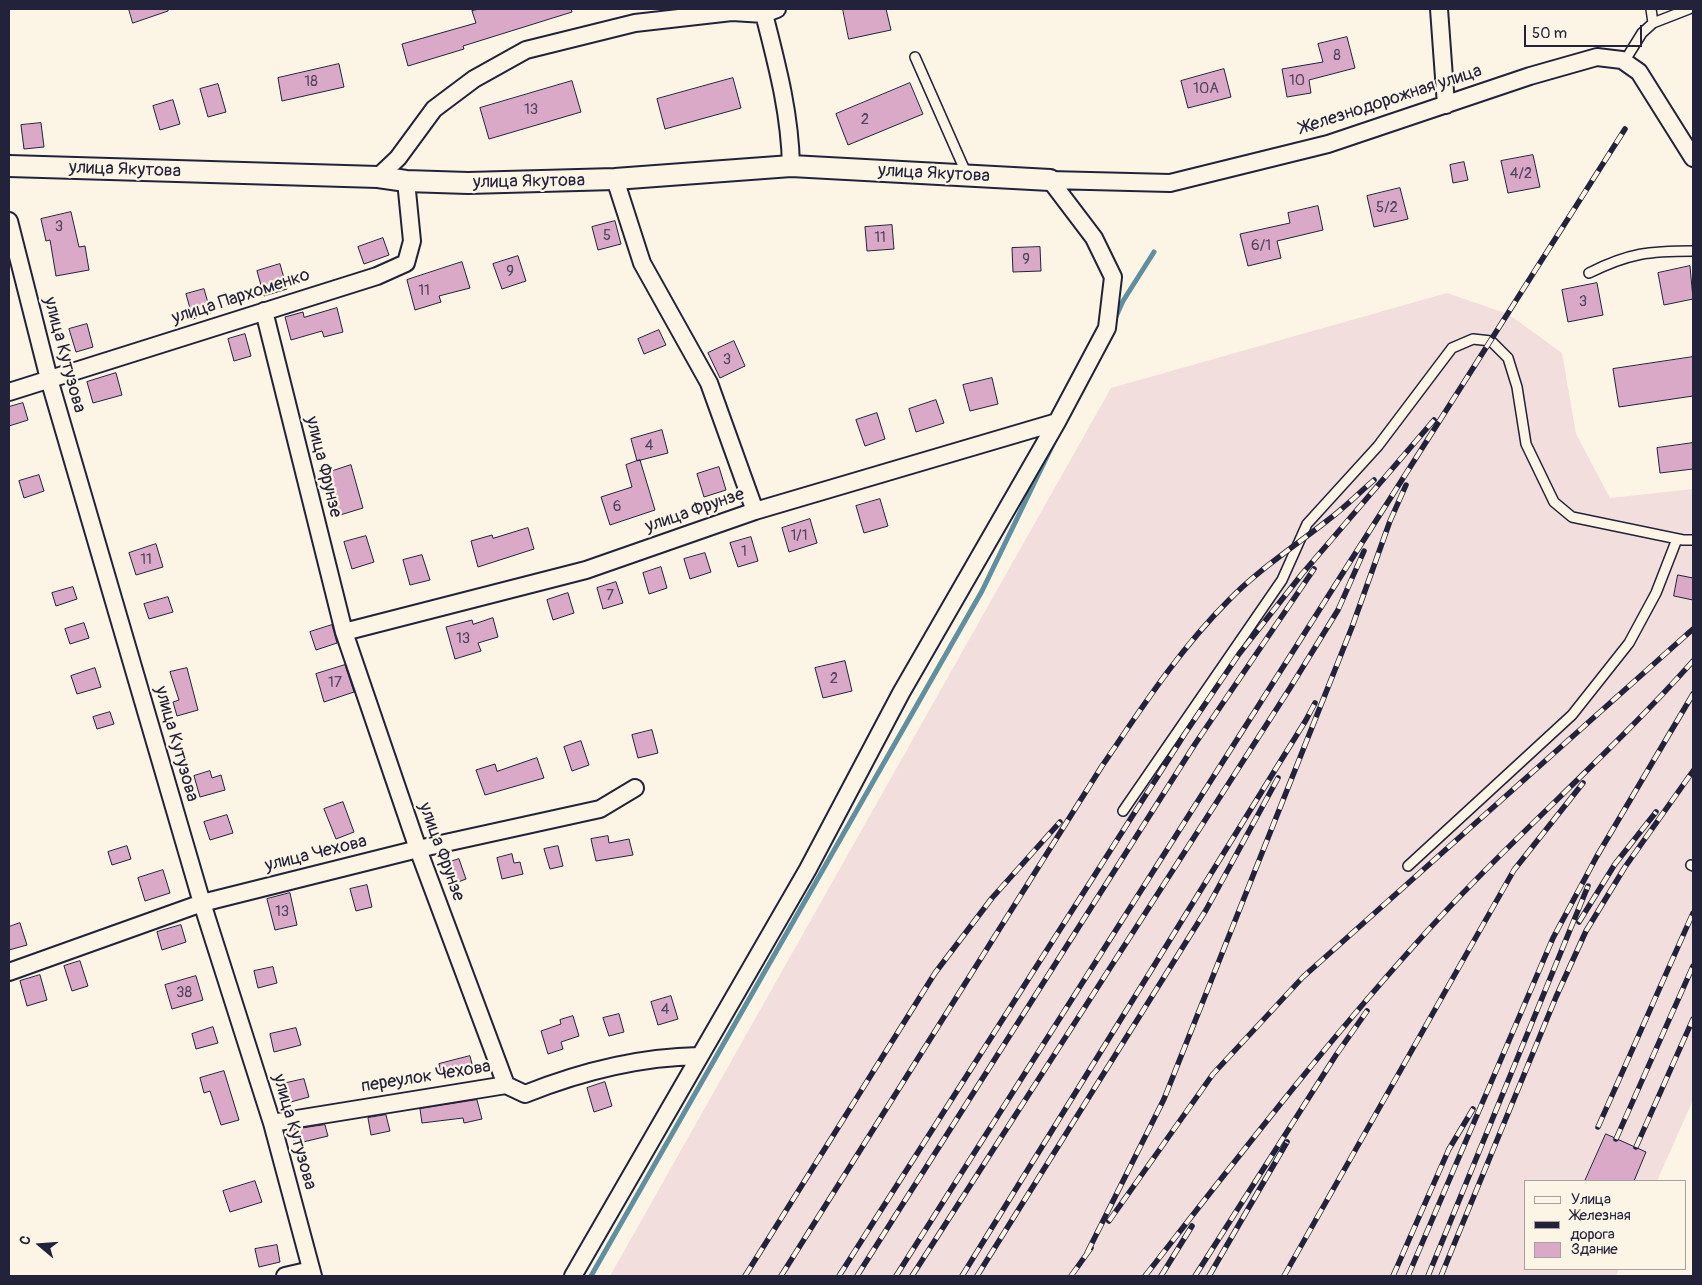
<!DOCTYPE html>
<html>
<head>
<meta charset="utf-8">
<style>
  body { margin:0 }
  #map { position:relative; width:1702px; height:1285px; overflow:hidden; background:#fcf5e5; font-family:Pangolin,sans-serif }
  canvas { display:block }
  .frame { position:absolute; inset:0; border:10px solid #22223b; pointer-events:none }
  .legend { position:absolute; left:1524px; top:1180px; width:162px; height:90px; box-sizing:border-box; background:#fcf5e5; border:1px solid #a5a1a1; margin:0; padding:6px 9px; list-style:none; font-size:15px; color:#22223b }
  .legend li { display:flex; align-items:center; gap:10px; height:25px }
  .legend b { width:25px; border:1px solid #a5a1a1 }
  .north { position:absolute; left:15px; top:1220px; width:50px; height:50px; -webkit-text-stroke:4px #fcf5e5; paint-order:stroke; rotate:288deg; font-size:14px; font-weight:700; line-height:20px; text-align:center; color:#22223b }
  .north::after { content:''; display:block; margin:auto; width:18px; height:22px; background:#22223b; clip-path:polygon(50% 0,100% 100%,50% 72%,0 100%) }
  .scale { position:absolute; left:1524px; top:25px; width:118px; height:22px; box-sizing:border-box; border:2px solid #22223b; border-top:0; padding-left:6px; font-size:15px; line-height:18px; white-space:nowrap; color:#22223b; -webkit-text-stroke:4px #fcf5e5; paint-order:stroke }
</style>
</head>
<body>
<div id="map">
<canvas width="1702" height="1285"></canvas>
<div class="frame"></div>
<ul class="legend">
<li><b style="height:6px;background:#fcf5e5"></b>Улица</li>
<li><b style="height:6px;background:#22223b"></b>Железная дорога</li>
<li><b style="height:14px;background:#daa9c8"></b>Здание</li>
</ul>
<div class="north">С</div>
<div class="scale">50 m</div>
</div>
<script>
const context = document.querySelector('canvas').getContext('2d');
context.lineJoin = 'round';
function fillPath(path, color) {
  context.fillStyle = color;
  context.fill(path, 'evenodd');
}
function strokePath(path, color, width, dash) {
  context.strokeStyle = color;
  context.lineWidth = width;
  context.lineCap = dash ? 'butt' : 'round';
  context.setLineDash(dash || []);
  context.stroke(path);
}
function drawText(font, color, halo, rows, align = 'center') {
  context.font = font + ' Pangolin,sans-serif';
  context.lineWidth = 4.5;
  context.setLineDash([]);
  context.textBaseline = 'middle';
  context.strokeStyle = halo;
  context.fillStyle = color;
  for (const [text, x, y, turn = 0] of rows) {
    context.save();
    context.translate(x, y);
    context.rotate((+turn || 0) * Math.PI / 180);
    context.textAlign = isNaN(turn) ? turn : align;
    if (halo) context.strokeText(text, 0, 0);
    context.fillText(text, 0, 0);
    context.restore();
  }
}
const built = new Path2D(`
  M1447 293 1508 314 1562 353 1576 434 1610 498 1693 489V1100L1657 1181H1526V1269H1619L1616 1276H610L1111 388Z`);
const stream = new Path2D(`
  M1114 321 1123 301 1154 252
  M591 1276 982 591 1056 438`);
const building = new Path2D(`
  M129 9H168V11L133 23Z
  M480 9H571L572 12 463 46 464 49 408 66 402 44 476 23 472 11Z
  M843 9H886L891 30 849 39Z
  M1347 37 1355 68 1309 80 1311 93 1287 97 1282 69 1323 62 1318 44Z
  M339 64 344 87 282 101 278 78Z
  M1224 69 1231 97 1188 108 1181 81Z
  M733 78 741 108 665 129 657 99Z
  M572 81 581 112 489 139 480 108Z
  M910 83 923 114 848 145 836 114Z
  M218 84 226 112 208 117 200 89Z
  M173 100 180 124 160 130 153 106Z
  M41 123 44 147 24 149 21 125Z
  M1533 155 1540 187 1508 193 1501 161Z
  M1464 162 1468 180 1453 183 1450 165Z
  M1400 188 1408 219 1374 227 1367 196Z
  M1318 206 1323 230 1277 241 1281 258 1248 266 1240 234 1290 223 1288 213Z
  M71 212 79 247 85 246 89 270 56 276 50 240 46 241 41 219Z
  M615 221 621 244 598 250 592 227Z
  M892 225 894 249 867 251 865 227Z
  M383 238 389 255 364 264 358 247Z
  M1040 247 1041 271 1013 272 1012 248Z
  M518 256 526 281 502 289 493 264Z
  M462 262 470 288 439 296 441 302 415 310 407 280Z
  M280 264 287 289 264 296 257 271Z
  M1690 266 1693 299 1664 305 1658 273Z
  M1597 283 1603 315 1568 322 1562 290Z
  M204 289 211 313 193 319 186 294Z
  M337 308 343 332 324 337 322 331 291 340 285 317 303 312 304 317Z
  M87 324 93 347 76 352 69 329Z
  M659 330 666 345 644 354 638 339Z
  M245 334 251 356 234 361 228 339Z
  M734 341 745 366 720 378 708 353Z
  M1693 357V396L1619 407 1613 369Z
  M116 373 122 395 93 403 87 382Z
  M992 378 998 404 970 411 963 385Z
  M936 400 944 423 916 432 909 409Z
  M23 403 28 420 9 426V407Z
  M877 413 885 439 865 446 856 420Z
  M662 430 668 453 637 461 631 439Z
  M1693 443V469L1660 473 1657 448Z
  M640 460 655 510 610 525 601 497 632 487 626 465Z
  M351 465 363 508 340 515 327 473Z
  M719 467 726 490 704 497 697 474Z
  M39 475 44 491 24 498 19 481Z
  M880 499 888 526 864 533 856 506Z
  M810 519 817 543 789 552 782 528Z
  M528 528 534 549 478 567 471 541 492 535 493 538Z
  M366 536 374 562 352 569 344 542Z
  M751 537 758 561 738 567 730 543Z
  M156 544 163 567 136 575 129 553Z
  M705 553 711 572 690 579 684 559Z
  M422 555 430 580 410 585 403 560Z
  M661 567 667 588 649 594 643 573Z
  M1678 575 1693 578V600L1674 596Z
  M616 582 623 603 603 609 597 588Z
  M73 587 77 599 56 606 52 593Z
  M568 593 574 613 553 620 547 600Z
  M168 597 173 612 149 619 144 604Z
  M493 618 498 637 478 643 481 651 455 659 446 627 472 620 473 624Z
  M84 623 89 638 70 644 65 629Z
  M332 625 337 643 316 650 310 632Z
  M845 661 852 691 823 698 815 668Z
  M345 665 354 692 324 702 316 674Z
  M95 668 101 687 77 694 71 676Z
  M187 668 198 710 177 716 173 702 179 700 170 672Z
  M110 712 114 724 97 729 93 717Z
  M652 730 658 753 638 758 632 735Z
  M581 741 589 765 572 771 564 747Z
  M537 758 544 778 485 795 476 770 495 764 497 771Z
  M210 771 212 778 221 775 225 790 200 797 194 776Z
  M343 802 354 832 336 839 324 809Z
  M227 815 233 833 210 840 204 822Z
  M608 836 609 843 629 839 633 855 596 861 591 839Z
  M127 846 131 859 112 865 108 852Z
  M558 846 563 866 550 869 544 849Z
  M512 854 514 863 520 862 523 874 502 879 497 858Z
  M459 859 466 879 450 885 444 864Z
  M163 870 170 893 145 901 138 878Z
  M367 885 372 907 356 911 350 889Z
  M290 893 297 925 275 930 267 899Z
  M20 923 27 945 9 950V927Z
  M181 925 186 942 162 950 157 932Z
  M80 961 88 986 72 991 64 966Z
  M273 967 277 983 258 988 254 971Z
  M40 975 47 1000 27 1006 20 981Z
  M196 976 203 1000 172 1009 165 985Z
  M671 996 678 1019 658 1025 651 1002Z
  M619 1014 624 1032 609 1036 603 1018Z
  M573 1016 579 1036 561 1042 563 1049 548 1054 541 1031 561 1024 560 1020Z
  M213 1027 218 1043 196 1049 192 1034Z
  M296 1028 301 1045 274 1052 270 1034Z
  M470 1056 473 1068 442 1076 439 1064Z
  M224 1071 239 1120 221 1125 210 1091 204 1093 200 1078Z
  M304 1079 309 1097 287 1103 282 1084Z
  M605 1082 612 1106 594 1112 587 1088Z
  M477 1100 482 1119 464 1123 463 1118 422 1123 420 1109Z
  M386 1115 390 1131 371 1135 368 1118Z
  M325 1125 328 1136 295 1144 291 1130Z
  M1606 1134 1646 1152 1634 1181H1585Z
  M255 1181 262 1202 230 1212 223 1191Z
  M277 1245 280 1262 259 1267 255 1249Z`);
const service = new Path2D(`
  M1651 9 1653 23
  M915 57 967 175
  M1624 62 1642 33 1653 23 1689 9
  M1589 273C1629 253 1649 251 1693 251
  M1123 811 1282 580 1307 524 1378 446 1452 348 1473 339 1491 341 1508 358 1517 387 1526 444 1554 502 1572 517 1683 540H1693
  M1691 865 1693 866
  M1408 866 1572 715 1629 643 1656 593 1677 539`);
const minor = new Path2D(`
  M1439 9 1446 105
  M764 14C777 65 790 113 791 166
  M378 177 398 158 434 109 474 79 526 50 635 23 732 12 764 14 777 9
  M615 179 642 263 709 383 755 511
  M1050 180 1170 183 1328 144 1530 76 1597 57 1622 60 1639 72 1693 158
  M9 221 49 379 202 903 272 1123 313 1276
  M264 311 344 632 418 849 506 1085
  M9 392 377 276 406 263 412 241 406 181
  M344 632 586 570 755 511 1057 422
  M9 972 202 903 418 849 600 809 635 788
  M272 1123 506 1085 525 1094C580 1072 639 1057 699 1056
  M285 1276 311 1270
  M573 1276 808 869 901 693 1057 422 1107 328 1113 277 1094 238 1050 180`);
const tertiary = new Path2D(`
  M9 166 378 177 406 181 468 183 615 179 791 166 1050 180`);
const rail = new Path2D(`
  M1579 922 1615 864 1656 812
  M1598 1127 1693 913
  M1616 1139 1693 966
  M1636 1147 1693 1019
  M1109 1221 1213 1074 1303 977 1693 629
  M1087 1253 1164 1099 1352 627 1390 521 1406 485
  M745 1276 935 973 992 898 1060 822
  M781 1276 1102 766C1141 709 1179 650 1228 601 1258 570 1295 546 1328 520 1344 508 1359 493 1374 480
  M839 1276 1184 735 1239 654 1302 574 1434 420
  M857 1276 1195 744 1314 569
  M896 1276 1625 129
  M912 1276 1290 688 1338 610 1364 551
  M962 1276 1306 720 1315 703
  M977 1276 1206 910 1278 778
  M1071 1276 1091 1248
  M1145 1276C1232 1165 1318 1053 1412 948 1501 847 1604 761 1693 661
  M1161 1276 1192 1226
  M1195 1276 1336 1055 1367 1011
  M1209 1276 1287 1142
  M1284 1276 1514 870 1583 783
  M1393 1276 1449 1149 1473 1109
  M1408 1276 1553 938 1597 856 1693 694
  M1428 1276 1588 886
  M1441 1276 1556 997 1586 931 1625 867 1693 771`);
const numberNames = [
  ["8",1337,56],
  ["10",1297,81],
  ["18",311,82],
  ["10А",1206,89],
  ["13",531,110],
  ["2",865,120],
  ["4/2",1521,174],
  ["5/2",1387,208],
  ["3",59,227],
  ["5",607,236],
  ["11",880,238],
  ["6/1",1261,246],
  ["9",1026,260],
  ["9",510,272],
  ["11",424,291],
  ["3",1583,302],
  ["3",727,360],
  ["4",649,446],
  ["6",617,507],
  ["1/1",799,536],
  ["1",744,552],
  ["11",146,560],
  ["7",610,596],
  ["13",463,639],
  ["2",834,679],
  ["17",335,683],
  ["13",282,912],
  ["38",184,993],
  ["4",665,1010]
];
const streetNames = [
  ["Железнодорожная улица",1391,100,-18],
  ["улица Якутова",125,170,2],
  ["улица Якутова",934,174,3],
  ["улица Якутова",529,182,-1],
  ["улица Пархоменко",241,297,-18],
  ["улица Кутузова",64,355,75],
  ["улица Фрунзе",323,467,76],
  ["улица Фрунзе",695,511,-19],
  ["улица Кутузова",176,744,74],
  ["улица Фрунзе",441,852,70],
  ["улица Чехова",316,854,-14],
  ["переулок Чехова",426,1077,-9],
  ["улица Кутузова",294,1132,74]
];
fillPath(built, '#f2dedc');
strokePath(stream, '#60909f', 5);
fillPath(building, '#daa9c8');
strokePath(building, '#22223b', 1);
strokePath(service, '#22223b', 12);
strokePath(minor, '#22223b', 20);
strokePath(tertiary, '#22223b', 24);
strokePath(service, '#fcf5e5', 9);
strokePath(minor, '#fcf5e5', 16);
strokePath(tertiary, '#fcf5e5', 20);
strokePath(rail, '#22223b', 5.5);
strokePath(rail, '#fcf5e5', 4, [11]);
drawText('15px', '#50445e', null, numberNames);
drawText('18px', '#22223b', '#fcf5e5', streetNames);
</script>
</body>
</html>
